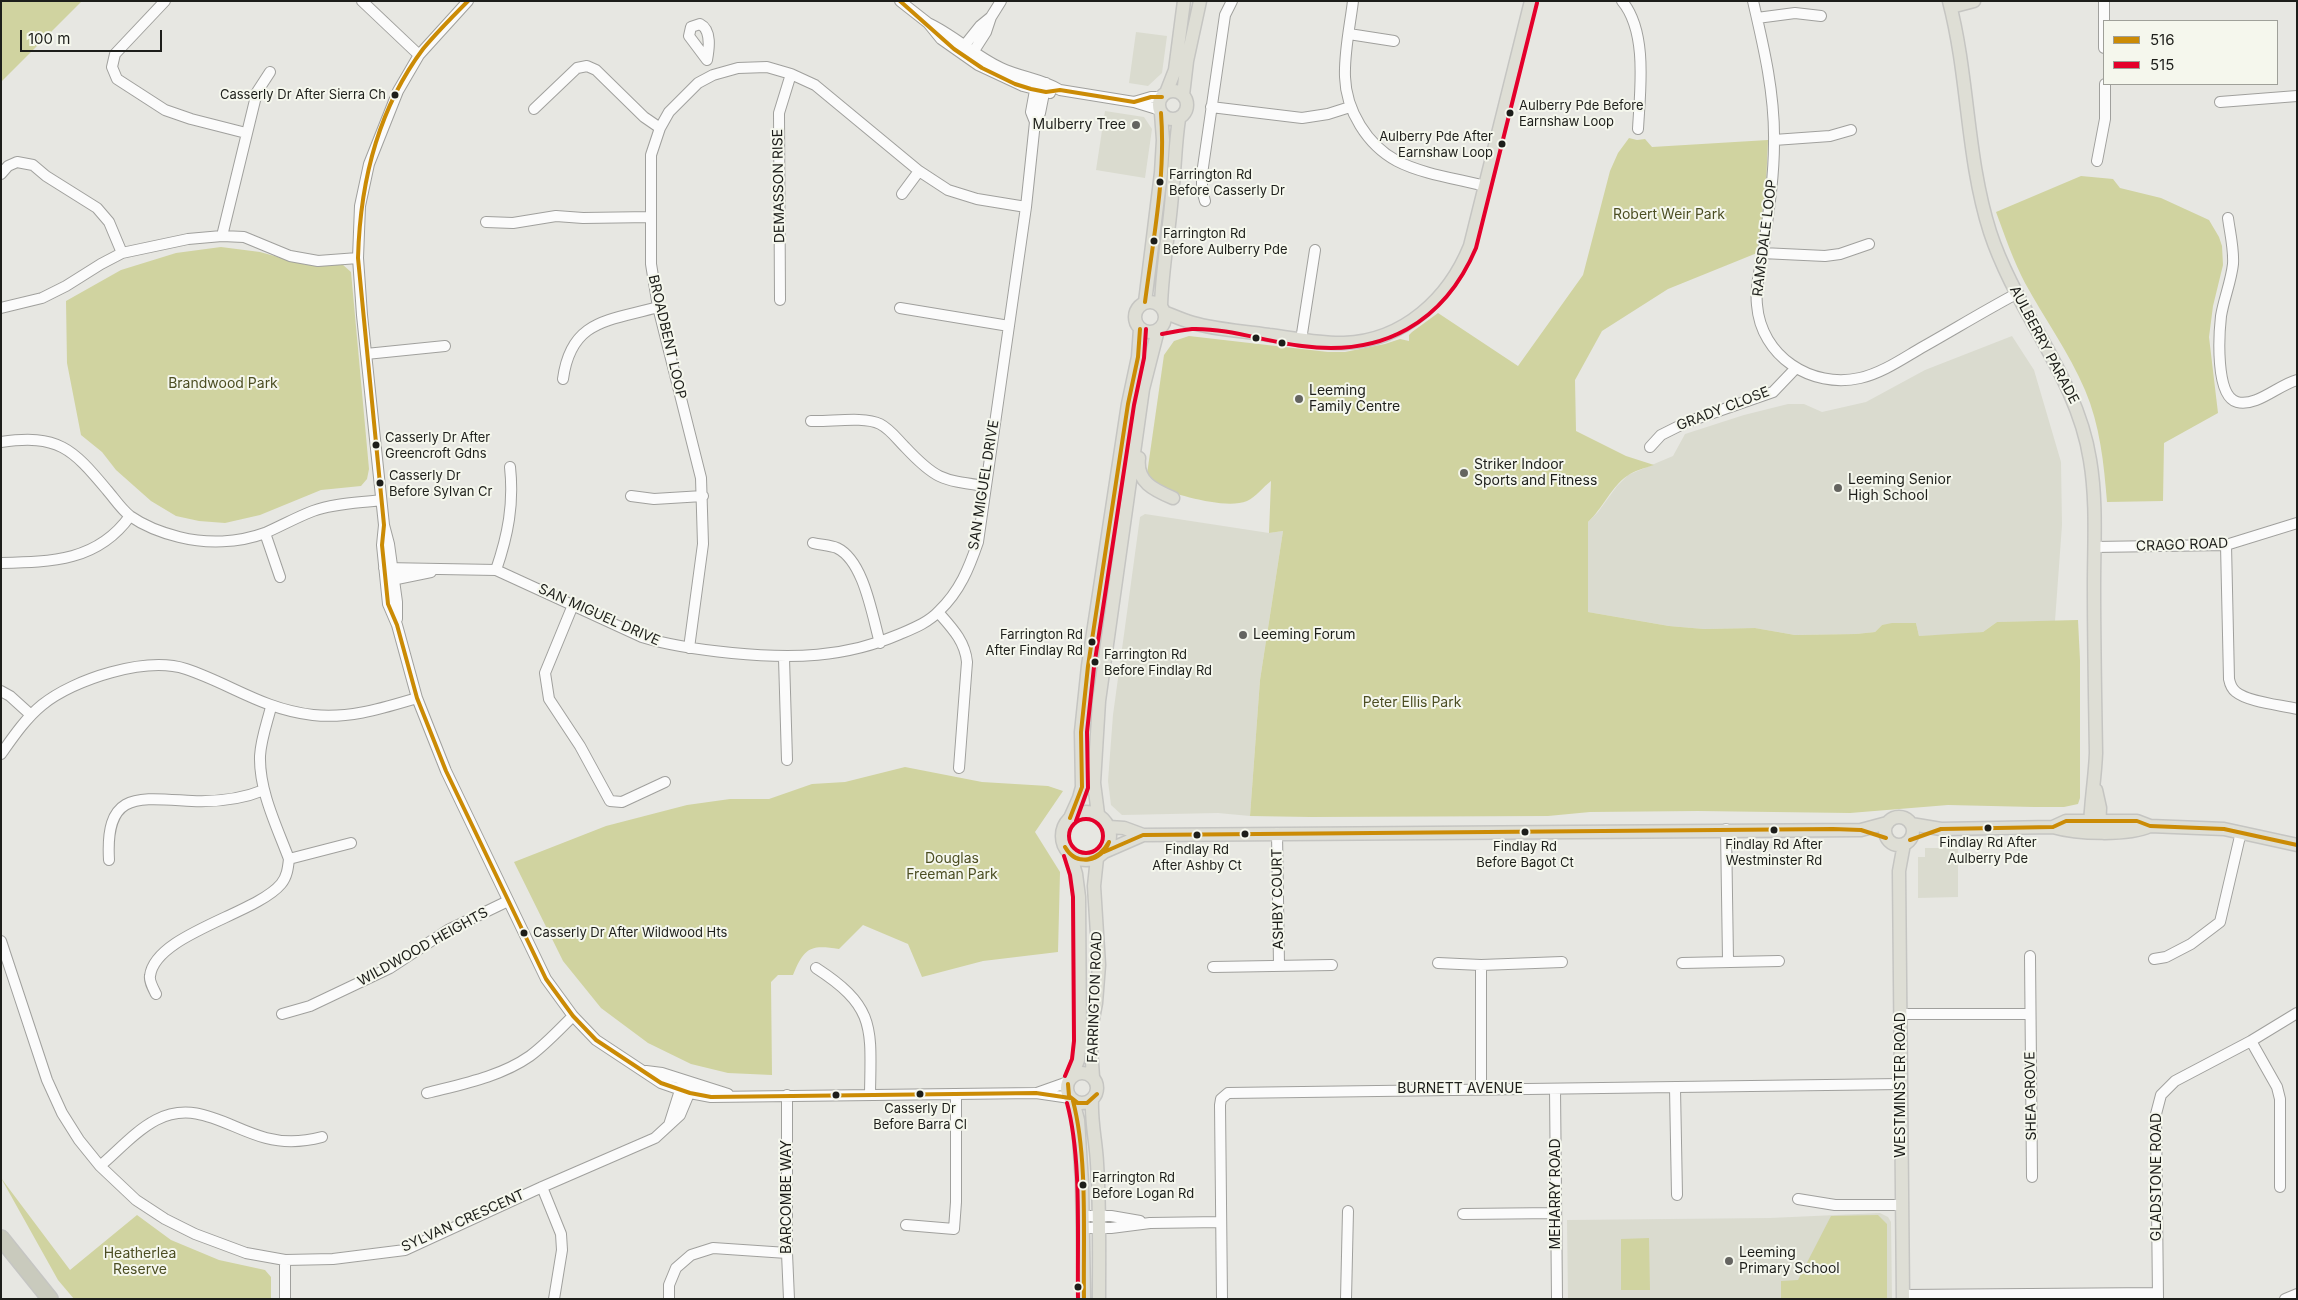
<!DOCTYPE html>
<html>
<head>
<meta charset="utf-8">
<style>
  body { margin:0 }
  #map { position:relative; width:2298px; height:1300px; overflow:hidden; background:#e7e7e2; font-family:Inter,sans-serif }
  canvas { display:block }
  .frame { position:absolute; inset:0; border:2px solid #1d1e1a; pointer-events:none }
  .legend { position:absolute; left:2103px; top:20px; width:175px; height:65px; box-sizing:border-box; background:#f5f7ed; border:1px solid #9fa099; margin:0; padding:6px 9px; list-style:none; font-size:15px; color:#1d1e1a }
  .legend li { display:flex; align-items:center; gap:10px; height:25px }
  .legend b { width:25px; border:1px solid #9fa099 }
  .scale { position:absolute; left:20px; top:30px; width:142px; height:22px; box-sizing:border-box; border:2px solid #1d1e1a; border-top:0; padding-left:6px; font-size:15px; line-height:18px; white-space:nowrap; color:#1d1e1a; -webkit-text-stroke:4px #f5f7ed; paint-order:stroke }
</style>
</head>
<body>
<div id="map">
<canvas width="2298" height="1300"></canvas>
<div class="frame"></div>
<ul class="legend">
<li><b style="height:6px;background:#cb8b05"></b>516</li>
<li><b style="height:6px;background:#e4002b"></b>515</li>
</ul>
<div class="scale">100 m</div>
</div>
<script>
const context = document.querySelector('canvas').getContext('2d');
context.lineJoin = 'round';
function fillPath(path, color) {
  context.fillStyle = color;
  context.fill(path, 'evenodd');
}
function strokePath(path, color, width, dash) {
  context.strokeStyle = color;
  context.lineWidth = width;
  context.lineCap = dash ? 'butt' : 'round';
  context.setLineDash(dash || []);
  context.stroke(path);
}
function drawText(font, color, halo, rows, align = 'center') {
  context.font = font + ' Inter,sans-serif';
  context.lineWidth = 4;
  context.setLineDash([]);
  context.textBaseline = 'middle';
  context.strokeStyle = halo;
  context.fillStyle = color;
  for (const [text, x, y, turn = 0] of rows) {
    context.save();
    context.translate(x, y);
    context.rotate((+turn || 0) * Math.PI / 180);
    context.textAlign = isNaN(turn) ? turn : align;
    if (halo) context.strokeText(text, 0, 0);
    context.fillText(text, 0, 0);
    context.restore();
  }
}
const built = new Path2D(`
  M1136 32 1167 36 1162 73 1148 86 1129 83Z
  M1105 111 1144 117 1152 129 1145 178 1096 170Z
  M2012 336 2034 370 2061 462 2062 525 2055 621 1997 622 1983 632 1951 635 1919 636 1916 623 1882 625 1875 632 1856 634 1795 635 1755 628 1704 629 1669 626 1588 612V522L1598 512 1617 486 1628 475 1673 456 1685 434 1744 415 1788 404H1804L1822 412 1866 402 1925 370Z
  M1145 514 1269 533 1283 531 1260 680 1250 816 1218 813 1122 815 1111 805 1108 781 1113 715 1140 517Z
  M1925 848H1958V897L1918 898V857H1925Z
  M1880 1213 1888 1217 1891 1222 1892 1299H1568L1567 1220 1770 1218Z`);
const green = new Path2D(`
  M1 1H82L1 82Z
  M1629 138 1637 140 1645 139 1652 147 1768 140 1766 185 1757 253 1668 289 1602 331 1575 380 1576 431 1626 456 1654 465C1645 468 1635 470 1627 476 1612 486 1603 508 1588 522V612L1669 626 1704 629 1755 628 1795 635 1856 634 1875 632 1882 625 1892 623H1916L1919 636 1983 632 1997 622 2078 620 2080 660V798L2078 804 2064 807H2034L1948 805 1850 813 1698 811 1590 812 1548 816 1311 817 1250 816 1260 680 1283 531 1269 533 1271 481C1263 487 1256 497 1247 501 1225 510 1176 494 1155 487L1147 474 1164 355 1174 341 1189 336 1328 352H1345L1385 344 1400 339 1409 341V335L1412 332 1438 313 1518 366 1583 275 1610 171 1618 153Z
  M2081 176 2113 179 2120 188 2161 198 2209 220 2219 237 2222 246 2223 265 2213 306 2209 337 2218 413 2164 443 2163 501 2107 502C2104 464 2100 425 2085 390 2069 352 2044 318 2025 283 2013 260 2005 236 1996 212Z
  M221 247 260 252 307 265 342 264 351 272 369 469 367 479 361 486 321 490 260 515 225 523 199 521 176 516 151 501 116 470 102 452 81 435 67 363 66 301 121 270 176 253Z
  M905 767 982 782 1048 786 1063 791 1035 832 1060 872 1058 952 983 961 922 977 908 944 863 925 839 949C810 944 804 948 793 975H778L771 982 772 1075 728 1073 691 1064 648 1043 601 1008 563 961 514 862 606 826 687 805 730 799H769L812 784 845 782Z
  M1 1178 70 1270 137 1215 171 1240 219 1260 265 1270 271 1277V1299H74L58 1280Z
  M1878 1215 1887 1224V1299H1781V1281L1798 1280 1831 1216Z
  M1649 1238 1650 1290H1621V1239Z`);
const minor = new Path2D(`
  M165 1 115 54 112 67 117 79 165 110 191 119 246 133
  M362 1 419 55
  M900 1 928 23 941 39 978 65 1023 86 1050 93
  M1353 1C1350 26 1344 52 1345 77 1346 110 1367 145 1397 161 1422 174 1458 179 1485 186
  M1622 1C1648 32 1640 91 1638 129
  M1753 1C1764 48 1775 95 1774 143 1774 179 1768 216 1763 252 1760 269 1755 287 1757 305 1761 356 1811 389 1860 378 1882 373 1902 359 1921 348 1953 330 1984 311 2016 294
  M2104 1V48
  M1757 18 1795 13 1821 16
  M928 23C954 35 975 56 1001 68 1020 77 1042 79 1060 90L1134 102 1160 110
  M700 24C712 30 709 49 707 60L689 36 691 27Z
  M1349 34 1394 41
  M960 51 980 26 991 17
  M970 57 986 32 991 17 1001 1
  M1134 102 1151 97H1162
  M2220 102 2297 96
  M1211 107 1302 118 1328 114 1350 107
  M534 109 577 68 587 66 596 70 644 117 660 128
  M1035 122 1031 112 1036 85
  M1774 140 1830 136 1851 130
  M2097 161 2105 119V84
  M1 174 8 166 17 162 33 165 46 176 97 208 109 222 122 253
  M902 194 919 171
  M1205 201 1202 190V174L1225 15 1232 1
  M2228 218C2230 233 2234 249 2233 264 2231 282 2224 298 2221 316 2219 334 2215 396 2237 402 2257 407 2278 385 2297 380
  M486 222 513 223 556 216 583 218 651 217
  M222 236 257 92 270 72
  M1762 253 1825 256 1840 254 1869 244
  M780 300 779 113 791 74
  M1 308 42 298 66 286 101 264 122 253 188 239 222 236 244 237 290 256 318 261 358 258
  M900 308 1009 326
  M1301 340 1315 250
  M366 354 445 346
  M563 379C571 319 609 321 658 307
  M811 421C830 422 864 416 880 424 890 429 897 439 905 447 936 480 942 480 985 486
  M1 442C58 434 72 448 107 490 114 498 121 509 130 516 143 525 163 533 179 537 207 544 238 543 265 533 281 526 297 517 313 511 335 503 359 503 381 500
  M1650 447 1661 435 1687 422 1773 392 1795 369
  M631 496 654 499 703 496
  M384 525 382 545 388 604 397 625 417 698 446 771 546 979 573 1016 596 1040 661 1083 690 1093 711 1097 1036 1093 1070 1098
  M265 533 280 577
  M813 543C821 545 830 545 837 548 864 561 872 615 880 643
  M2226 545 2229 679C2230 684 2232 689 2236 692 2248 702 2281 705 2297 709
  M2094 547 2226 545 2297 523
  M1 563C52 562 98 561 130 516
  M384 568 496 570 642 637C671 646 702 650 732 653 791 659 845 658 900 634 914 628 929 622 939 611 960 591 969 568 978 542L1026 207 1035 122 1040 113 1046 83
  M496 570C508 535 514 504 510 467
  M387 581 431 572
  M573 605 545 673 549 699 580 746 610 801 622 802 665 782
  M938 612C952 628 965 641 967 662L959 768
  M397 619V602L389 544 384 525 362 315 358 258 360 206 369 164 398 91 419 55 468 1
  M689 648 703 544 701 478 658 307 651 264V155L660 128 669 112 698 83 713 75 738 68 767 67 791 74 815 85 919 171 948 190 977 199 1026 207
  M784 658 787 760
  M1 691 10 696 31 715
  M1 754C13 737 26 718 42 705 74 679 146 656 186 669 231 684 262 709 313 715 350 719 383 708 417 698
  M1726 829 1728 960
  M1277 833 1279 965
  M289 859 351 843
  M109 860C105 790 138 798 192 801 216 802 242 799 264 790
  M1 941 47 1080 62 1113 79 1140 100 1166 136 1200 165 1219 195 1234 246 1253 285 1260 333 1259 405 1250 542 1187 655 1138 680 1115 693 1084
  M2030 956 2032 1177
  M2154 959 2166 957 2191 944 2220 922 2241 832
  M1438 963 1481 965 1562 962
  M1682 963 1779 961
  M1481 965V1088
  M1213 967 1332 965
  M816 968C876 1007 871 1027 870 1094
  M156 994C153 988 149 981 150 976 155 934 256 914 281 884 287 877 288 868 289 859 277 827 259 791 260 756 261 739 267 723 271 707
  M282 1014 310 1006 390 968 448 930 508 901
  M1900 1014H2030
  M2251 1041 2277 1087 2280 1099V1187
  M646 1071 662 1073 728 1094
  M1675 1088 1677 1195
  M1555 1089 1557 1299
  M427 1093C462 1084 500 1077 530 1056 545 1045 559 1030 573 1016
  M1037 1093 1068 1082
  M787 1095V1253L789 1299
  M669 1125 682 1084
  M100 1166C118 1151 135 1131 156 1120 196 1099 228 1128 266 1138 285 1143 303 1142 322 1137
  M542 1187 561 1234 562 1250 554 1299
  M1798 1199 1835 1205H1902
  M1463 1214 1556 1213
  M1083 1216H1111L1140 1221
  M906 1225 954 1229 956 1202V1094
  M1083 1228H1111L1150 1223 1221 1222
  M1903 1295 2158 1293
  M285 1299V1260
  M669 1299V1285L676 1268 691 1255 713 1248 787 1253
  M1222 1299 1220 1105 1221 1099 1228 1093 1901 1084
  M1346 1299 1348 1211
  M2158 1299 2156 1114 2161 1095 2175 1081 2251 1041 2297 1013
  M2285 1299 2297 1294`);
const major = new Path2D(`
  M1949 1C1969 77 1966 157 1990 232 2016 312 2077 376 2090 460 2097 501 2094 544 2094 585 2094 641 2095 697 2096 753 2095 780 2090 805 2090 831
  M1951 7 1974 1
  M1159 105a14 14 0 1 1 28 0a14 14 0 1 1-28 0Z
  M1166 93 1175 70 1184 1
  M1183 95 1187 61 1200 1
  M1135 317a15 15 0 1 1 30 0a15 15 0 1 1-30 0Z
  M1145 302 1161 173 1163 140 1161 113
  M1161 306C1162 269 1169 233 1172 195 1175 170 1175 144 1179 119
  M1164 312C1174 316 1183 320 1193 323 1217 330 1244 331 1269 335 1294 338 1319 344 1344 343 1404 341 1449 298 1470 246L1531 1
  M1139 458C1136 482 1154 490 1173 498
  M2096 790 2100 808 2099 830
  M1062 836a24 24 0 1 1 48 0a24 24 0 1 1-48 0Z
  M1098 814 1094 783 1099 701 1143 389 1158 330
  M1885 831a14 14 0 1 1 28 0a14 14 0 1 1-28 0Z
  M1070 818 1079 798 1082 787 1081 732 1088 666 1128 404 1138 357 1140 329
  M1911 824 1941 829 2053 827C2077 834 2128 836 2150 826
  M1109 827 1124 828 1143 835 1861 830 1887 823
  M2053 827 2066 821H2137L2150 826 2224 829 2297 845
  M1104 852 1143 835
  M1070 854 1076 874 1079 897 1080 1041 1078 1060 1071 1078
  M1067 1088a15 15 0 1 1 30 0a15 15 0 1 1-30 0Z
  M1093 1077 1090 1034 1096 1003 1099 965 1094 886 1097 858
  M1073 1101 1078 1120 1082 1183 1084 1299
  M1092 1101C1091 1122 1096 1142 1097 1163 1100 1208 1099 1253 1099 1299
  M1903 1299 1899 871 1904 844`);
const highway = new Path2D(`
  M1 1238 50 1299`);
const bus1 = new Path2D(`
  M468 1C452 17 437 32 423 49 378 109 360 184 358 258L384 525 382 545 388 604 397 625 417 698 446 771 546 979 573 1016 596 1040 661 1083 690 1093 711 1097 1036 1093 1070 1098
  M900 1 954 49 982 68 1015 84 1031 89 1046 92 1060 90 1134 102 1151 97H1162
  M1145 302C1153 240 1166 176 1161 113
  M1070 818 1082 787 1081 732 1088 666 1128 404 1138 357 1140 329
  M1910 840 1941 829 2053 827 2066 821H2137L2150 826 2224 829 2297 845
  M1065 847C1077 868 1099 860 1109 842
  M1065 847C1076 867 1102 862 1109 842
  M1104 852 1143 835 1833 829 1861 830 1886 838
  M1068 1084 1069 1096 1078 1103H1087L1097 1094
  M1068 1084 1069 1096 1077 1103H1087L1097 1094
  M1073 1101C1088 1158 1083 1238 1084 1299`);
const bus2 = new Path2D(`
  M1162 334C1172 332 1182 330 1192 329 1229 328 1266 342 1302 346 1382 357 1444 323 1476 248L1537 3
  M1069 836a17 17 0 1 1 34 0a17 17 0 1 1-34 0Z
  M1076 821 1088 788 1087 732 1094 667 1134 405 1144 358 1146 329
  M1064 856 1070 875 1073 897 1074 1041 1072 1059 1065 1076
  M1067 1103C1082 1159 1077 1239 1078 1299`);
const markers = [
  [395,95,4.5,"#1d1e1a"],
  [1510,113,4.5,"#1d1e1a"],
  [1136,125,5,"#646460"],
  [1502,144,4.5,"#1d1e1a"],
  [1160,182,4.5,"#1d1e1a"],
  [1154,241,4.5,"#1d1e1a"],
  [1256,338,4.5,"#1d1e1a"],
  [1282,343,4.5,"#1d1e1a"],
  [1299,399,5,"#646460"],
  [376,445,4.5,"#1d1e1a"],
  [1464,473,5,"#646460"],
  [380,483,4.5,"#1d1e1a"],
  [1838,488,5,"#646460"],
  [1243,635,5,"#646460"],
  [1092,642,4.5,"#1d1e1a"],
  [1095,662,4.5,"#1d1e1a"],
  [1988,828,4.5,"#1d1e1a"],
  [1774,830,4.5,"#1d1e1a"],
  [1525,832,4.5,"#1d1e1a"],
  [1245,834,4.5,"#1d1e1a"],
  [1197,835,4.5,"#1d1e1a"],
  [524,933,4.5,"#1d1e1a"],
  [920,1094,4.5,"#1d1e1a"],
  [836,1095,4.5,"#1d1e1a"],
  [1083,1185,4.5,"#1d1e1a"],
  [1729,1261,5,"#646460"],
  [1078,1287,4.5,"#1d1e1a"]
];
const busNames = [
  ["Casserly Dr After Sierra Ch",386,95,"right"],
  ["Aulberry Pde Before",1519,106],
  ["Earnshaw Loop",1519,122],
  ["Aulberry Pde After",1493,137,"right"],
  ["Earnshaw Loop",1493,153,"right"],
  ["Farrington Rd",1169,175],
  ["Before Casserly Dr",1169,191],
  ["Farrington Rd",1163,234],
  ["Before Aulberry Pde",1163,250],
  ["Casserly Dr After",385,438],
  ["Greencroft Gdns",385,454],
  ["Casserly Dr",389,476],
  ["Before Sylvan Cr",389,492],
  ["Farrington Rd",1083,635,"right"],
  ["After Findlay Rd",1083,651,"right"],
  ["Farrington Rd",1104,655],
  ["Before Findlay Rd",1104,671],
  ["Findlay Rd After",1988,843,"center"],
  ["Aulberry Pde",1988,859,"center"],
  ["Findlay Rd After",1774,845,"center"],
  ["Westminster Rd",1774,861,"center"],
  ["Findlay Rd",1525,847,"center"],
  ["Before Bagot Ct",1525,863,"center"],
  ["Findlay Rd",1197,850,"center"],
  ["After Ashby Ct",1197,866,"center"],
  ["Casserly Dr After Wildwood Hts",533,933],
  ["Casserly Dr",920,1109,"center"],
  ["Before Barra Cl",920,1125,"center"],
  ["Farrington Rd",1092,1178],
  ["Before Logan Rd",1092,1194]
];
const poiNames = [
  ["Mulberry Tree",1126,125,"right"],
  ["Leeming",1309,391],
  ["Family Centre",1309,407],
  ["Striker Indoor",1474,465],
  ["Sports and Fitness",1474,481],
  ["Leeming Senior",1848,480],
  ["High School",1848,496],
  ["Leeming Forum",1253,635],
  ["Leeming",1739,1253],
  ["Primary School",1739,1269]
];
const streetNames = [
  ["DEMASSON RISE",779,186,-91],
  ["RAMSDALE LOOP",1765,238,-83],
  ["BROADBENT LOOP",667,337,77],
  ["AULBERRY PARADE",2044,345,62],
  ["GRADY CLOSE",1723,409,-21],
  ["SAN MIGUEL DRIVE",984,485,-81],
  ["CRAGO ROAD",2182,545,-2],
  ["SAN MIGUEL DRIVE",599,615,24],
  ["ASHBY COURT",1278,899,-91],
  ["WILDWOOD HEIGHTS",423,947,-29],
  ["FARRINGTON ROAD",1095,997,-88],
  ["WESTMINSTER ROAD",1901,1085,-90],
  ["BURNETT AVENUE",1460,1089],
  ["SHEA GROVE",2031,1096,-91],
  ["GLADSTONE ROAD",2157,1177,-90],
  ["MEHARRY ROAD",1556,1194,-90],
  ["BARCOMBE WAY",787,1197,-90],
  ["SYLVAN CRESCENT",463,1221,-24]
];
const parkNames = [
  ["Robert Weir Park",1669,215],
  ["Brandwood Park",223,384],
  ["Peter Ellis Park",1412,703],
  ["Douglas",952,859],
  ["Freeman Park",952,875],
  ["Heatherlea",140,1254],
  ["Reserve",140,1270]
];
fillPath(built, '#dadbcf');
fillPath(green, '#d0d3a0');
strokePath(minor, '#a0a09d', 12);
strokePath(major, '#c5c5c2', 15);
strokePath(highway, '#c5c5c2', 18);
strokePath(minor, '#fbfbfb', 10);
strokePath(major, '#deded5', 12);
strokePath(highway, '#c9cabd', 15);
strokePath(bus1, '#cb8b05', 4);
strokePath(bus2, '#e4002b', 4);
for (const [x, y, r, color] of markers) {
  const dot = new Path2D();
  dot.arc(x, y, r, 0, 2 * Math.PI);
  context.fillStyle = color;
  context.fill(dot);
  strokePath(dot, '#f5f7ed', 2);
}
drawText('13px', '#1d1e1a', '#f5f7ed', busNames, 'left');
drawText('14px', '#1d1e1a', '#f5f7ed', poiNames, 'left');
drawText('14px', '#1d1e1a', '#f5f7ed', streetNames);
drawText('14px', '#4c4e23', '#f5f7ed', parkNames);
</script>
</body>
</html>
